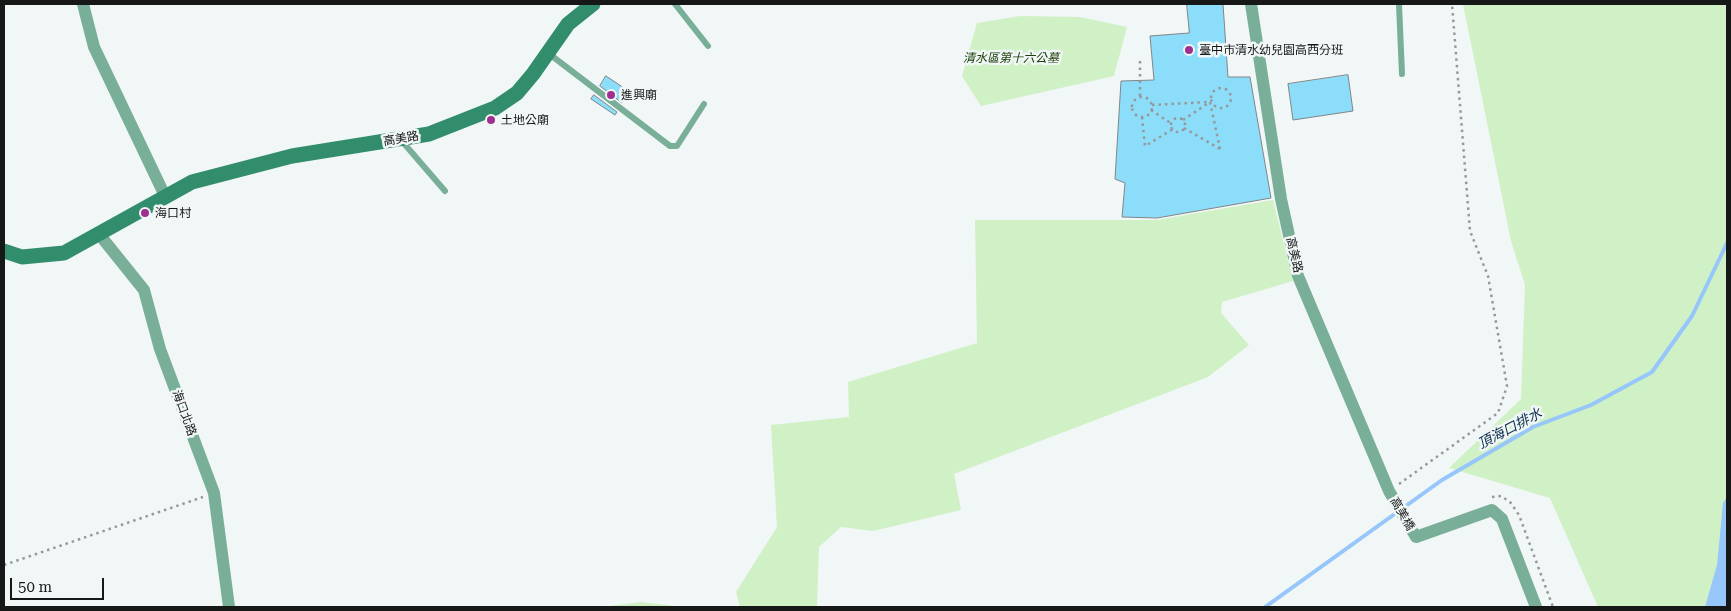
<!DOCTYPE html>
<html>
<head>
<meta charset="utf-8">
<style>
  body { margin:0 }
  #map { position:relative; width:1731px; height:611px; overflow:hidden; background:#f1f6f6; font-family:"Roboto Serif",serif }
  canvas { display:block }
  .frame { position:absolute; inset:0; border:5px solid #161717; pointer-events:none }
  .scale { position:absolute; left:10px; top:578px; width:94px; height:22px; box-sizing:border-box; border:2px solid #161717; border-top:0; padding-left:6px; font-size:15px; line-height:18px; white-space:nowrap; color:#161717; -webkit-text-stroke:4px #f1f6f6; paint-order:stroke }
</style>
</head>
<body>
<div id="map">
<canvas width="1731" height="611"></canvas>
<div class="frame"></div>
<div class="scale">50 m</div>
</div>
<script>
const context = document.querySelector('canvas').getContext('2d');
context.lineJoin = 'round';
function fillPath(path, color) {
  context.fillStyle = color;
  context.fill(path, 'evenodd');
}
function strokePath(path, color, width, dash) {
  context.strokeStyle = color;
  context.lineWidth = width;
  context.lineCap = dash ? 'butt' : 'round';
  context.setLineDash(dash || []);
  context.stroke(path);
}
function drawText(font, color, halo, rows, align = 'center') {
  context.font = font + ' "Roboto Serif","Noto Sans TC",serif';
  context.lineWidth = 5;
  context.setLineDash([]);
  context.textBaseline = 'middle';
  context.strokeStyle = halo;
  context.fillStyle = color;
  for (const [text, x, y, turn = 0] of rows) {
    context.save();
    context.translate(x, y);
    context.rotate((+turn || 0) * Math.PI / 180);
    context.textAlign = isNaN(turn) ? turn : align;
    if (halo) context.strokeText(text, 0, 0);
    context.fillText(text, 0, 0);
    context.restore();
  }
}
const green = new Path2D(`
  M1463 4H1727V607H1598L1550 498 1449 468 1521 399 1525 285 1511 241Z
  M1020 16 1080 17 1127 27 1114 76 981 106 962 76 977 23Z
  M1273 200 1293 281 1222 302 1221 313 1249 345 1208 377 954 474 961 510 873 531 841 527 819 547 817 607H740L736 592 777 527 771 425 849 417 848 382 977 343 975 220H1157Z
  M641 602 684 607H601Z`);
const water = new Path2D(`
  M1727 497V607H1705L1717 565 1723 503Z`);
const stream = new Path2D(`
  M1265 607 1442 480 1533 427 1591 405 1652 372 1692 316 1727 243`);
const building = new Path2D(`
  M1187 4H1223L1228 77H1250L1271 198 1157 218 1122 217 1125 183 1115 179 1121 81 1154 80 1150 36 1189 33Z
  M1348 75 1353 111 1293 120 1288 84Z
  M606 76 630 92 622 103 600 86Z
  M594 95 617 112 615 115 591 99Z`);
const path = new Path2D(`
  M1140 61V97
  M1211 98a10 10 0 1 1 20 0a10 10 0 1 1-20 0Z
  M1132 107a10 10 0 1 1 20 0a10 10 0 1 1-20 0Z
  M1152 105 1208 102
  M1151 110 1172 124
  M1142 117 1145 146 1173 129
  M1171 125a7 7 0 1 1 14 0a7 7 0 1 1-14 0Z
  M1183 120 1210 102 1220 149
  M1184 128 1220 149
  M1399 484 1498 413 1507 386 1488 276 1470 231 1452 4
  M1492 497 1501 496 1510 502 1519 515 1553 607
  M4 565 203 497`);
const lane = new Path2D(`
  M675 4 708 46
  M1399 4 1402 74
  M548 53 670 146H677L704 104
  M401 140 445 191`);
const street = new Path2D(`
  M83 4 94 47 165 196
  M1251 4 1281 199 1298 276 1389 491 1416 537 1492 510 1502 519 1536 607
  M99 234 144 290 160 349 214 493 229 607`);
const secondary = new Path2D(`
  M4 251 22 257 64 253 192 182 292 156 429 134 495 108 517 93 533 74 568 24 593 4`);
const markers = [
  [1189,50,5,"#9f308f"],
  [611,95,5,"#9f308f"],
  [491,120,5,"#9f308f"],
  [145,213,5,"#9f308f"]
];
const poiNames = [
  ["臺中市清水幼兒園高西分班",1199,50],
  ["進興廟",621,95],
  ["土地公廟",501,120],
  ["海口村",155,213]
];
const parkNames = [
  ["清水區第十六公墓",1011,58]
];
const streetNames = [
  ["高美路",401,139,-10],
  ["高美路",1294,255,77],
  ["海口北路",184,413,70],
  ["高美橋",1402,514,60]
];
const waterNames = [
  ["頂海口排水",1510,429,-28]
];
fillPath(green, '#d0f1c5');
fillPath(water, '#97c7fa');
strokePath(stream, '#97c7fa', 4);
fillPath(building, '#8cddf9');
strokePath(building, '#808586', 1);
strokePath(path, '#959999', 2.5, [2.5, 4]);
strokePath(lane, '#79af98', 6);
strokePath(street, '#79af98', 12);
strokePath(secondary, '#318d6c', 15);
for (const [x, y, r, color] of markers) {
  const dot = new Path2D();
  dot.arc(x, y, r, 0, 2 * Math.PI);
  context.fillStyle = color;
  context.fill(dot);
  strokePath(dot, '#f1f6f6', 2);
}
drawText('12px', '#161717', '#f1f6f6', poiNames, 'left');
drawText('italic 12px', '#1b4208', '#f1f6f6', parkNames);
drawText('12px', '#161717', '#f1f6f6', streetNames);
drawText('italic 14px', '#082c4c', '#f1f6f6', waterNames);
</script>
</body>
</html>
